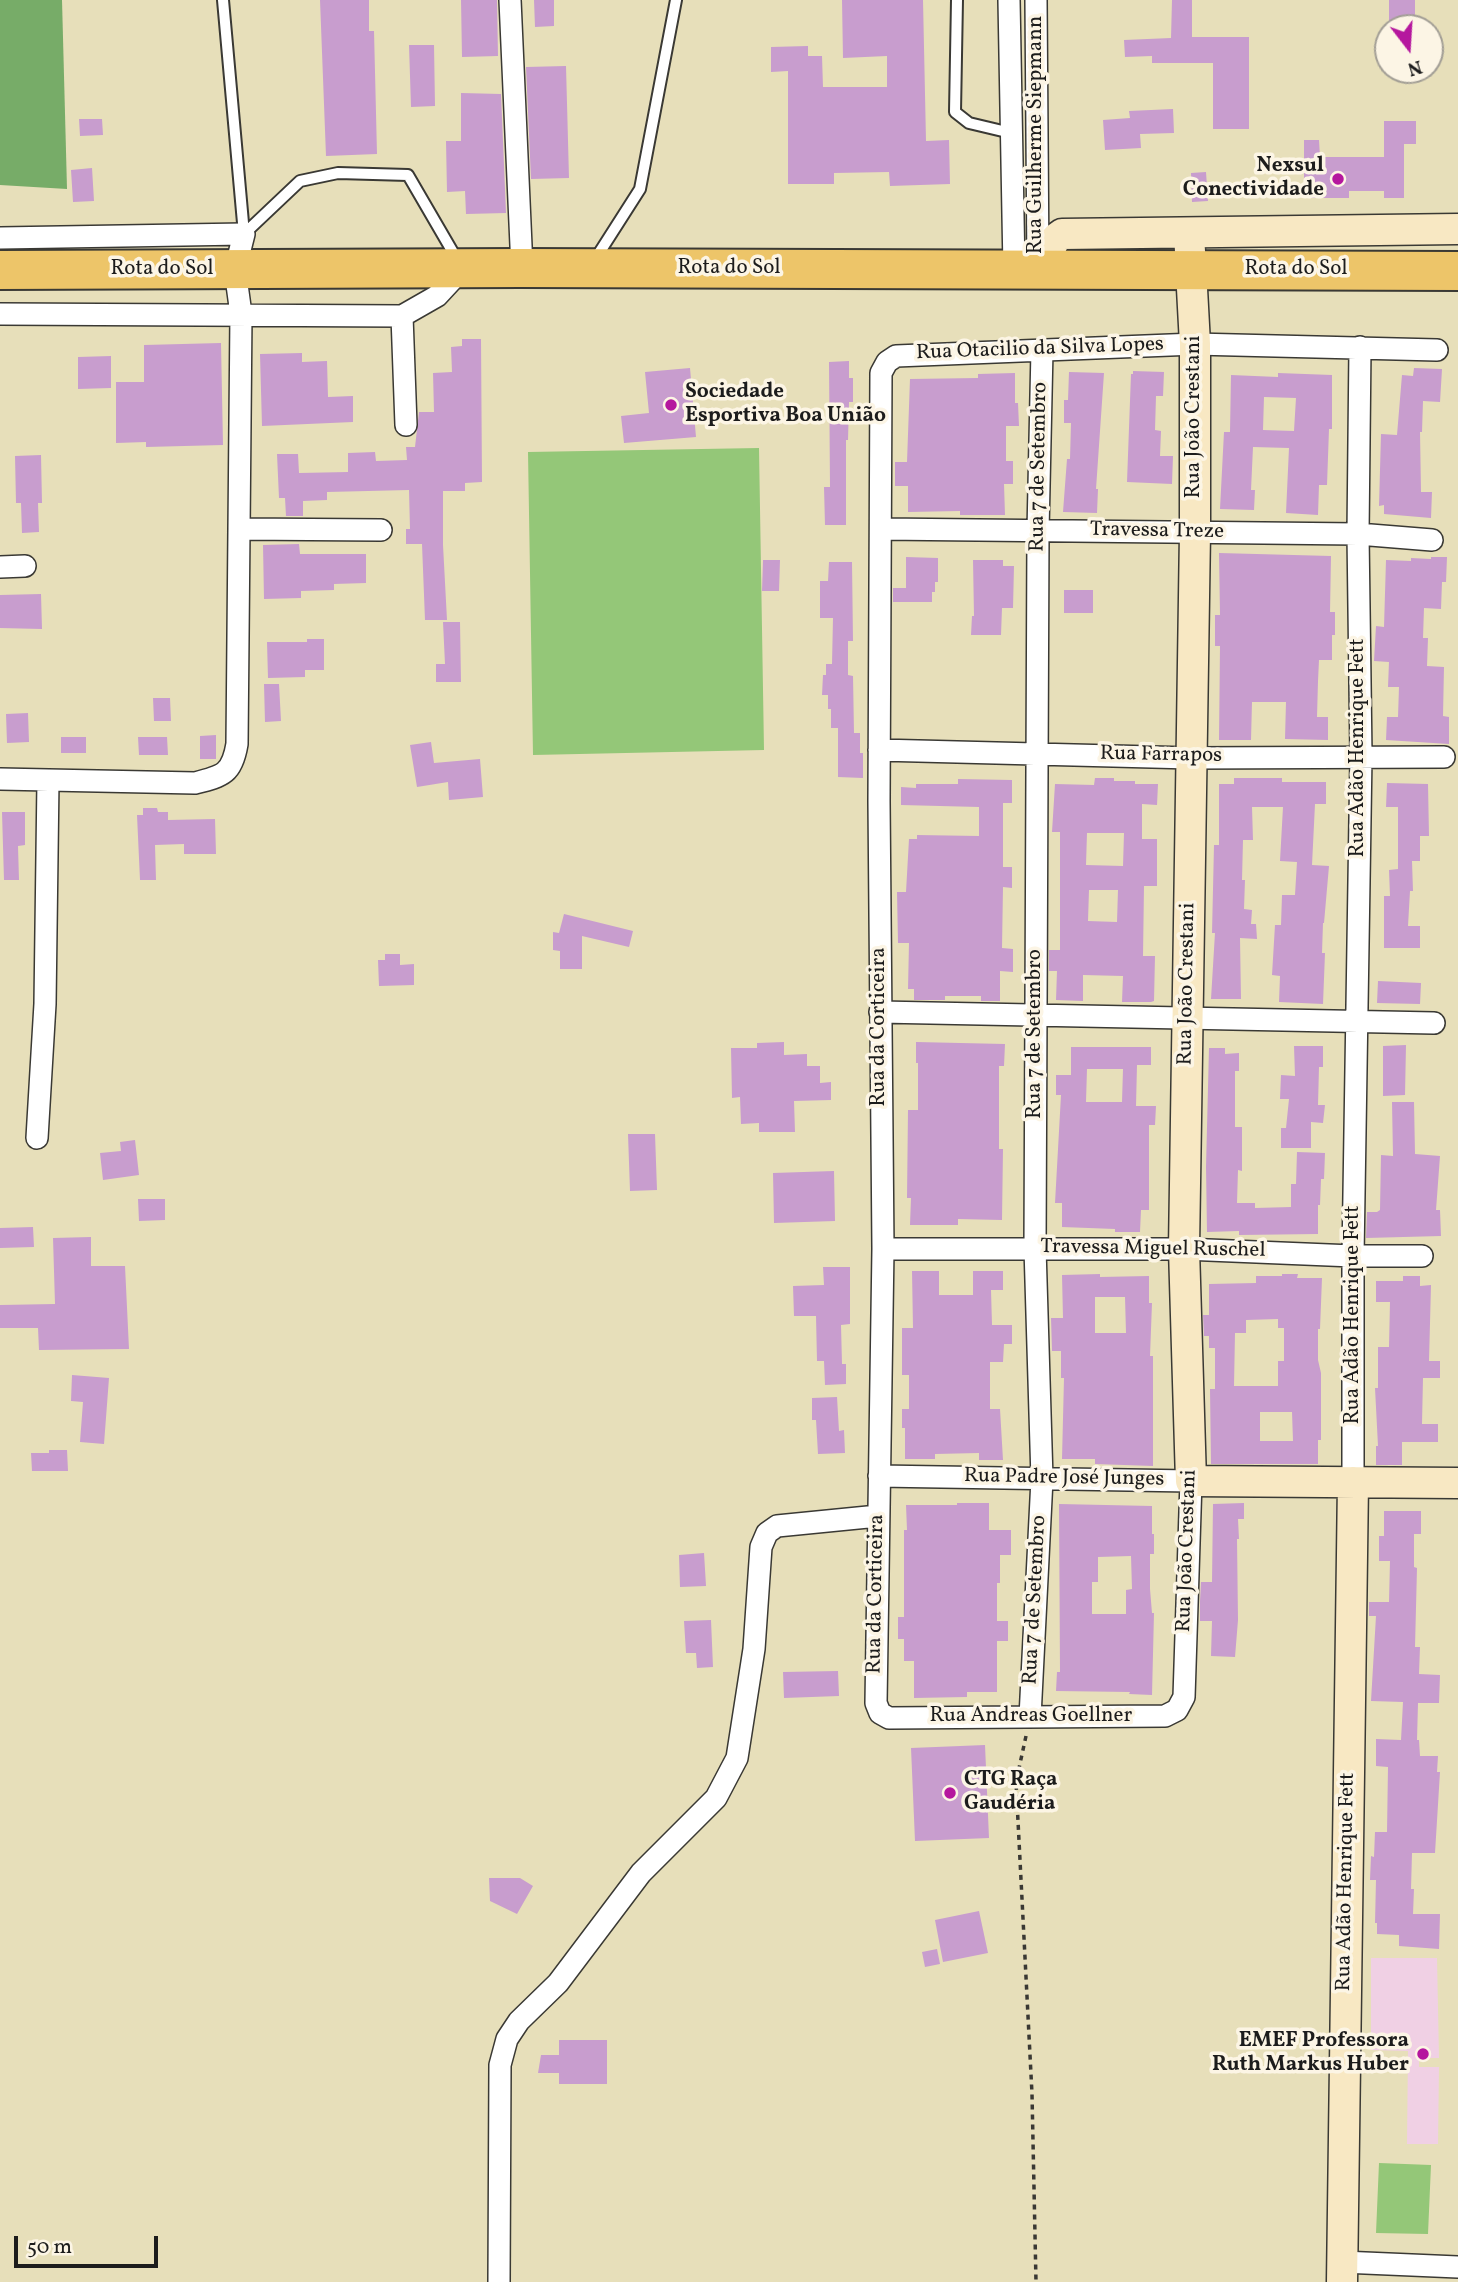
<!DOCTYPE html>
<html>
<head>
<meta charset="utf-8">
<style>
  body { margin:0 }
  #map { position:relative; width:1458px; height:2282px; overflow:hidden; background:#e7dfba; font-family:Vollkorn,serif }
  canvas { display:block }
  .north { position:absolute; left:1374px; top:14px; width:70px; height:70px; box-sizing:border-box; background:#fcf5e5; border:2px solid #a29e95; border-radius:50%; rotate:163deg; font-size:19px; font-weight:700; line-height:28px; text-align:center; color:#1c1c1c }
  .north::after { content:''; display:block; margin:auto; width:24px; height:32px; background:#b5179e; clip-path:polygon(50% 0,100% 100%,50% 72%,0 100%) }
  .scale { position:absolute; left:14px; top:2236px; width:144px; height:32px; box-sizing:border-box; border:4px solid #1c1c1c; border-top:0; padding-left:9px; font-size:21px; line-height:24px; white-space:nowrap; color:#1c1c1c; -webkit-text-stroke:5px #fcf5e5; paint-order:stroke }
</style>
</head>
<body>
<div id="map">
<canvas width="1458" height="2282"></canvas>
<div class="north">N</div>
<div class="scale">50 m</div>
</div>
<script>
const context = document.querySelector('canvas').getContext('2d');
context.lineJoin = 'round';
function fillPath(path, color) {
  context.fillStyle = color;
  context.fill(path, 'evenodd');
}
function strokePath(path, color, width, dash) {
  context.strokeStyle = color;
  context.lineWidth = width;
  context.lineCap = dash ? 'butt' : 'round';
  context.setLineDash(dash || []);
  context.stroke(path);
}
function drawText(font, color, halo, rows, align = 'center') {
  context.font = font + ' Vollkorn,serif';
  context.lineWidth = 7;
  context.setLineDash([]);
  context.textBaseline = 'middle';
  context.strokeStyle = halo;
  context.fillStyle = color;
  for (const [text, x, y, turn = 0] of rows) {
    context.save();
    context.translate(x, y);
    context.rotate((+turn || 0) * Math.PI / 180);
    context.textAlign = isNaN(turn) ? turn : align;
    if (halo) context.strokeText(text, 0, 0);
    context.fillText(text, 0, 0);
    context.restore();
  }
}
const built = new Path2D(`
  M1371 1958H1437L1439 2058H1419V2067H1439L1438 2144H1407L1408 2051 1371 2050Z`);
const green = new Path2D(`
  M759 448 764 750 533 755 528 452Z
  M1379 2163 1431 2165 1428 2234 1376 2233Z`);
const forest = new Path2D(`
  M0 0H62L67 189 0 185Z`);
const building = new Path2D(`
  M320 0H369V31H374L377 154 326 156Z
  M461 0H497L498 56 462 57Z
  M534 0H554V26L535 27Z
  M842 0H923L926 141 949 140 950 184 890 186 889 172 834 173V184H788V71L771 72V47L808 46V56H822L823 87H887V56L843 58Z
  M1172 0H1192V37H1249V129H1213V63H1152V56L1125 57 1124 40 1171 38Z
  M1389 0H1415V28H1389Z
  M409 45H434L435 106 411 107Z
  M566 66 569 178 531 179 526 67Z
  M461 93 501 94 506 213 466 214 465 191 447 192 446 141H461Z
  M1173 109 1174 133 1140 134 1141 148 1105 150 1103 120 1130 118 1129 111Z
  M79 119H102L103 135 80 136Z
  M1384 121H1416V144H1404V198H1384V191H1349V198H1304V140H1319L1320 157H1384Z
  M92 168 94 201 73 202 71 170Z
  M1206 172 1208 201 1192 202 1191 173Z
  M462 339H481L482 482 465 483V491H443V545L447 620H425L422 544H406V529H410L409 490 327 492V500L303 501V516H286L285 498H279L277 454H298L299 473 348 472V453L375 452 376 461 407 460 406 447H415L419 412H434L433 373 452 372 451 347 462 346Z
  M221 343 223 445 146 447V442L116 443V382H144V345Z
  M302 353V362L327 361 328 397 353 396V422L262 426 260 354Z
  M111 356V388L78 389V357Z
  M849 361V378H853V402H849L848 440H846V525H825L824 487H830L829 362Z
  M690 368 696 437 624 443 621 416 649 413 645 372Z
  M1414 368 1442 369 1440 402 1423 401 1422 432H1420L1421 492H1432L1431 518 1384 514V505L1379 506 1381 434 1397 435 1402 375 1413 376Z
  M1133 371 1164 372 1163 396H1156L1155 430 1161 431 1160 456H1173L1172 484 1127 482 1131 374H1133Z
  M1069 372 1104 373 1096 489H1098L1097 513 1063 512 1067 459H1070L1071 423H1064V400H1068Z
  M1015 373V403H1018L1019 426H1006V461H1013V484H1004L1005 515H960V511L908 512V486H895V462H907L910 379 978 378V374Z
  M1278 373 1332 375V429H1329L1327 485H1319L1318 515 1286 513 1289 448 1253 447 1251 490H1255L1254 510 1220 509 1224 432H1230L1231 375 1278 377ZM1264 397 1296 398 1294 431 1263 430Z
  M41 455 42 503H38L39 532 22 533 21 503H16L15 456Z
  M299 544 300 554H366V583L334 584V590L301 591V598L264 599 263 545Z
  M1219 553 1331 556 1330 612H1335V635H1332V660H1319L1318 681 1317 717H1328V740L1285 739 1286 702H1252L1251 740H1219L1220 646H1215V615H1220Z
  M906 557 938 558V582H935V592H932V602H893V588H906Z
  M1431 557H1447L1446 582H1442L1441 609 1424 608 1423 638H1428L1427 666 1444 667 1443 716 1449 717V744L1386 740 1387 717H1398L1399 687H1388L1389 662 1374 661 1376 626 1384 627 1386 560 1411 561V558L1431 559Z
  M763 560H780L779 591H762Z
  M973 560H1003V566H1014L1013 608H1002L1001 635H971L972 616H974Z
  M829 562H852L853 641H848V675L853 676 854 733H860V753H863V778L838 777V728H831V709H828V695H822L823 675H826V664H832L833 618H820V581H828Z
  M1064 590H1093V613H1064Z
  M41 594 42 629 0 628V595Z
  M443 622H460L461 682H436V664H445Z
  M307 639H324V670H305V677L268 678 267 642H307Z
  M264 684H279L281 721 265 722Z
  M153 698H170L171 721H154Z
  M28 713 29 742 7 743 6 714Z
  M216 735V759H200V736Z
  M61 737H86V753H61Z
  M138 737H167L168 755H139Z
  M431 742 434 763 480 759 483 797 449 800 448 782 417 787 410 745Z
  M1095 778H1114V781H1135V784H1158L1157 805 1142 804V839H1157V886H1144L1143 956H1155L1154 1001 1151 1002H1122L1123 976 1083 975V1001L1056 1000 1057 971H1049V950H1060V832H1052L1055 784 1094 785ZM1087 833H1124L1123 866 1086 865ZM1089 890H1118L1117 922 1088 921Z
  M1234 778H1282V782H1326V804H1315L1312 865 1329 866 1324 923H1323L1322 953H1325L1323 1004 1279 1002 1280 976 1272 975 1275 925H1281L1282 895H1295L1297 862 1280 861 1283 807H1252L1253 840H1243L1242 880H1245L1244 909 1252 910 1251 924H1256L1257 939 1240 938 1241 999H1211L1215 933H1212L1214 845H1219V784H1234Z
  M958 779 1012 780V803H1003V867H1012V888L1003 887 1002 948 1013 949V972L1000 971V1001H981V996H945V1000H914V989H908L909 943H898L897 892H906L909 839H917V835L979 836V807L901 805V787L916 788V784H958Z
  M1387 783 1428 784 1429 836H1420V861H1412L1413 891H1410L1408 926H1420V948H1384V896H1390L1389 870 1398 869V807H1386Z
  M143 808H157L158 812H168V820L215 819 216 854H184V844L155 845 156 880H140L137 815H143Z
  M2 812H25V845L18 846 19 880H4Z
  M564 914 633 931 629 947 582 936V969H560V951L553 950V932L559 933Z
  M385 954H400V965L414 964V985L379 986 378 960H385Z
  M1378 981 1421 983 1420 1004 1377 1003Z
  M784 1042V1055L807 1054V1066H820V1083L831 1082V1100L794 1101 795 1132H759V1123L741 1124 740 1097 732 1098 731 1048H757V1043Z
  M916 1042 1005 1044 1004 1066H999V1149H1003L1002 1220 958 1219V1225H910L911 1198H907L908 1110H918V1063H916Z
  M1406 1045 1405 1095 1383 1096V1046Z
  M1294 1046H1323V1067H1319L1318 1105H1325L1323 1123 1311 1122V1148H1281V1128H1286L1289 1099H1280L1281 1075 1295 1076Z
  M1071 1047H1151V1065H1137L1136 1106H1156L1155 1125H1149V1210H1141L1140 1232H1115V1229L1062 1227V1203H1055L1061 1095H1056V1075H1071ZM1087 1069H1123L1122 1102H1086Z
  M1209 1048H1225V1054L1239 1053V1071H1235V1127H1242V1171L1238 1170 1237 1203H1255V1208L1291 1207V1184H1296L1297 1152 1325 1153 1324 1179H1321L1320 1205H1318V1234L1239 1235V1231L1207 1232 1206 1167Z
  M1392 1102H1414L1415 1154 1440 1156 1436 1210H1440L1441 1236 1366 1238 1367 1212H1377L1380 1210 1381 1155 1393 1156Z
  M628 1134H655L657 1190 630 1191Z
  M135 1140 139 1175 103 1180 100 1153 121 1151 120 1142Z
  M834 1171 835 1221 774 1223 773 1173Z
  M138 1199H165V1220L139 1221Z
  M33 1227 34 1247 0 1248V1228Z
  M91 1237V1266H125L129 1349 39 1350 38 1328H0V1305L55 1304 53 1238Z
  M823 1267H850V1324L841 1325 842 1364H846V1384L825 1385 824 1361H817L816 1316H794L793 1286 824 1285Z
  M912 1271H939V1295H973V1271H1003V1290H991L992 1325H1012V1344H1004L1003 1362H990V1409H1000L1003 1460H979V1453L935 1454V1459H905V1428H902V1409H909V1375H902V1328H913Z
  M1100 1274V1277L1149 1276V1303H1152L1150 1356H1153V1466L1095 1464V1459H1062L1064 1378H1061V1351H1052L1051 1318H1063L1062 1275ZM1095 1297H1125L1126 1333H1095Z
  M1282 1274H1298L1297 1278H1322L1320 1329H1318V1360L1321 1373V1440H1318V1464H1211L1210 1389H1215V1348H1209V1336H1204L1203 1315H1209V1284L1256 1283V1276H1282ZM1278 1319V1328H1284V1361H1278V1386H1234L1235 1333H1246V1320ZM1260 1412H1292L1293 1441H1260Z
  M1403 1276H1420V1286L1431 1285 1429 1361H1440V1378H1423L1422 1424H1438V1442H1402V1465H1376V1446H1378L1375 1388H1378V1347H1389L1390 1302H1376V1281H1403Z
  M72 1375 109 1378 104 1444 80 1442 83 1402 71 1401Z
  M837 1397 839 1431 844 1430 845 1453 818 1454 816 1420H812V1398Z
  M49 1450H67L68 1471H32L31 1453H49Z
  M957 1503H989V1530H1011V1555H1000V1583H997V1621H1008V1641H997V1692H967V1697L914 1698V1661H904V1639H898V1617H904V1530H907L906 1505H957Z
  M1244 1503V1519H1238L1239 1539H1237L1238 1620 1235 1657 1211 1656 1212 1621H1200V1601L1201 1582H1212L1213 1504Z
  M1059 1504 1152 1506V1534H1154V1554H1150V1589L1152 1613H1154L1152 1695 1129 1694 1130 1692 1056 1691 1057 1672H1060ZM1131 1556 1132 1589 1126 1590V1614H1092V1582H1098V1557Z
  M1384 1511H1421V1534H1414V1567L1417 1568 1415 1647H1420L1419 1674 1440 1675 1439 1703H1418L1417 1740H1419L1420 1756H1438L1437 1772H1440L1435 1853H1412L1411 1889H1414L1413 1914H1440L1439 1949 1399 1946V1935L1377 1934V1923H1375L1376 1880H1370L1371 1856 1374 1857 1375 1832H1387L1388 1767 1376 1766V1739L1401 1740 1403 1702 1371 1701 1376 1616H1369V1602H1389L1390 1561H1379V1536H1384Z
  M704 1553 706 1586 680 1587 679 1555Z
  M711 1620 713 1667 697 1668 696 1653H686L684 1621Z
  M838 1671 839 1696 784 1698 783 1672Z
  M985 1745 989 1838 915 1841 911 1748Z
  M489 1878H520L533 1886 517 1914 490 1901Z
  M979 1911 988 1953 943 1962 935 1920Z
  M937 1949 940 1964 925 1967 922 1952Z
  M559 2040H607V2084H559V2073H538L541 2055H559Z`);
const path = new Path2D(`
  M1026 1736 1016 1782 1032 2094 1036 2282`);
const lane = new Path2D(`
  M223 0 244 234
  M957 0 955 112 969 123 1011 133
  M244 234 300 181 338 173 408 175 458 261
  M594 261 640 189 676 0`);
const street = new Path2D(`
  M510 0 522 268
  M1009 0 1014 269
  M1036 0 1038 268
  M0 238 244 234 235 270 241 314 237 744C232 774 223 776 195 783L0 779
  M0 314 402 316 437 296 462 269
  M402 316 406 425
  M239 529 381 530
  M882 529 1358 534 1432 540
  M0 567 25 566
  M879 750 1191 758 1444 757
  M880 1012 1434 1023
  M37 1138 45 1004 48 780
  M883 1249H1184L1353 1256H1422
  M879 1476 1191 1481 1184 1697 1177 1710 1165 1716 889 1718 880 1713 876 1703 883 1249 879 801 881 373 887 362 896 356 1195 344 1437 350
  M1353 1482V1256L1361 756 1358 534 1360 347
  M1030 1717 1042 1479 1035 1248 1038 531 1042 350
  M1342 2262 1458 2267
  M499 2282 500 2065 507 2039 519 2021 558 1983 641 1873 716 1798 737 1758 754 1649 761 1547 767 1533 777 1526 878 1516`);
const secondary = new Path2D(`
  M1189 233 1195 344V532L1184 1249 1191 1481 1458 1483
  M1051 271C1050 255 1047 243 1062 234L1458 229
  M1342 2282 1353 1482`);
const highway = new Path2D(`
  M0 270 522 268 1458 271`);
const markers = [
  [1338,179,7,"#b5179e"],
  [671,405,7,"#b5179e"],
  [950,1793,7,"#b5179e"],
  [1423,2054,7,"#b5179e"]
];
const streetNames = [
  ["Rua Guilherme Siepmann",1037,135,-90],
  ["Rota do Sol",729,269],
  ["Rota do Sol",162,270],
  ["Rota do Sol",1296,270],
  ["Rua Otacilio da Silva Lopes",1040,350,-2],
  ["Rua João Crestani",1195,417,-90],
  ["Rua 7 de Setembro",1040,467,-89],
  ["Travessa Treze",1157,532,1],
  ["Rua Adão Henrique Fett",1359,748,-90],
  ["Rua Farrapos",1161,756,1],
  ["Rua João Crestani",1188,984,-89],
  ["Rua da Corticeira",880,1027,-90],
  ["Rua 7 de Setembro",1036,1034,-90],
  ["Travessa Miguel Ruschel",1153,1250,1],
  ["Rua Adão Henrique Fett",1354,1315,-90],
  ["Rua Padre José Junges",1064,1479,1],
  ["Rua João Crestani",1188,1551,-88],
  ["Rua da Corticeira",877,1594,-89],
  ["Rua 7 de Setembro",1036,1600,-87],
  ["Rua Andreas Goellner",1031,1717],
  ["Rua Adão Henrique Fett",1347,1882,-89]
];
const poiNames = [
  ["Nexsul",1324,167],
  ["Conectividade",1324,191],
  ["Sociedade",685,393,"left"],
  ["Esportiva Boa União",685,417,"left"],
  ["CTG Raça",964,1781,"left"],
  ["Gaudéria",964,1805,"left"],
  ["EMEF Professora",1409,2042],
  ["Ruth Markus Huber",1409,2066]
];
fillPath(built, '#f0d0e4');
fillPath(green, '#94c778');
fillPath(forest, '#77ac68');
fillPath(building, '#c89dce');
strokePath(lane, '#3a3934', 14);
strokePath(street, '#3a3934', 24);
strokePath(secondary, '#3a3934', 33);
strokePath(highway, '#3a3934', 42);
strokePath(path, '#3a3934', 3.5, [5, 5]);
strokePath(lane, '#fff', 10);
strokePath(street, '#fff', 21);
strokePath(secondary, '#f8e8c3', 30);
strokePath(highway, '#edc569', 38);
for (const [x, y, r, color] of markers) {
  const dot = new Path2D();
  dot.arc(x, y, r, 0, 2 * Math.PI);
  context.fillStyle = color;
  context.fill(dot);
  strokePath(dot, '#fcf5e5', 2.5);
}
drawText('21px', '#1c1c1c', '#fcf5e5', streetNames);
drawText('bold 21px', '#1c1c1c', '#fcf5e5', poiNames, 'right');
</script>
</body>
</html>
